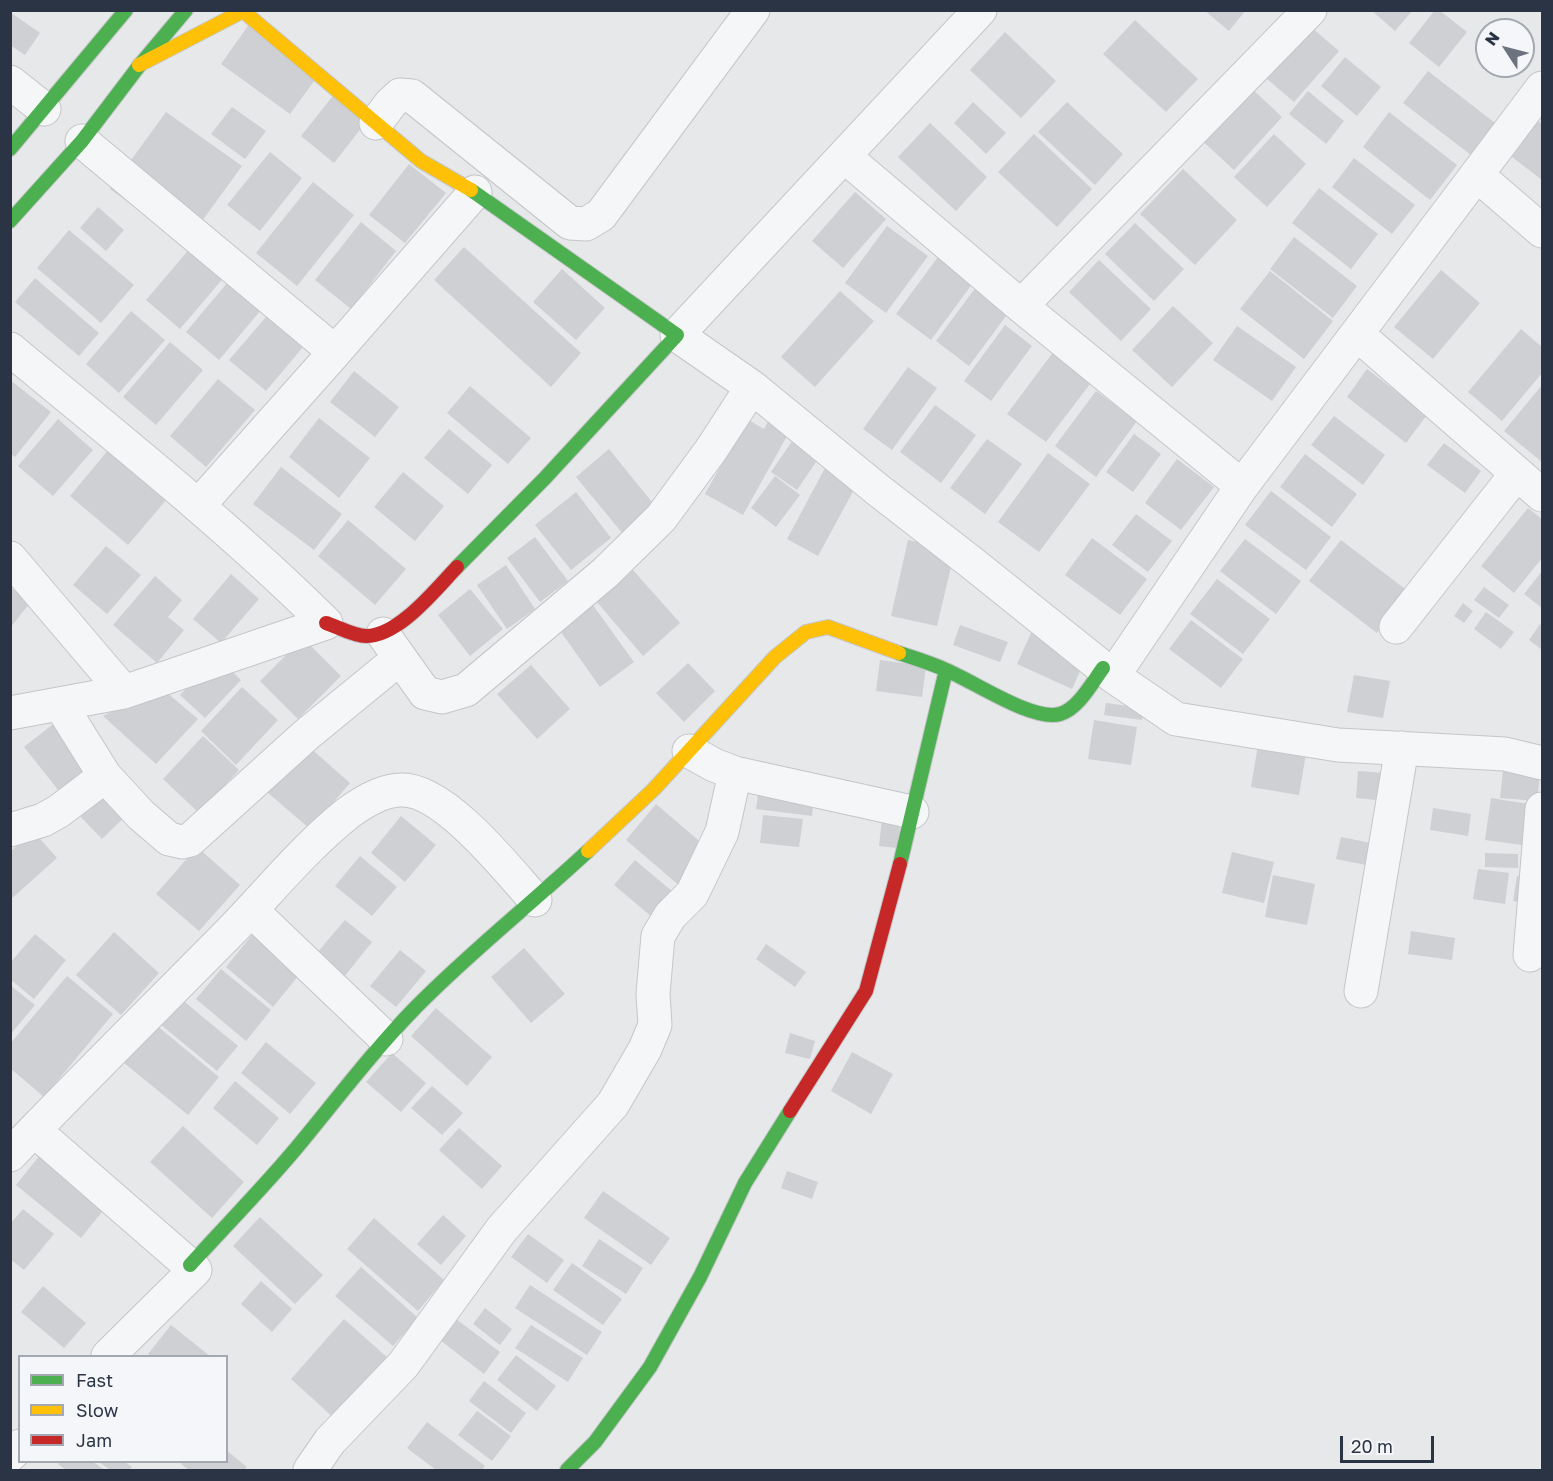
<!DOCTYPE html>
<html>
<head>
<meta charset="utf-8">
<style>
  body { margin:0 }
  #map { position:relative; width:1553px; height:1481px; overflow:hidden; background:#e6e8ea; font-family:"Golos Text",sans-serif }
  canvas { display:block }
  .frame { position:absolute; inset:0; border:12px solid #2b3445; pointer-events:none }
  .legend { position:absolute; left:18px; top:1355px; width:210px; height:108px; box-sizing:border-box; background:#f4f6f9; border:2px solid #a4a8b1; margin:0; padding:8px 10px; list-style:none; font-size:18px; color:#2b3445 }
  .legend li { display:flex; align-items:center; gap:12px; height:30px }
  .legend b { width:30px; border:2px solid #a4a8b1 }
  .north { position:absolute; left:1475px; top:18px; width:60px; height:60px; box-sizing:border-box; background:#f4f6f9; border:2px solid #a4a8b1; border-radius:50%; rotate:306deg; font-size:16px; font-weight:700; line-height:24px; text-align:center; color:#2b3445 }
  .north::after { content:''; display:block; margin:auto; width:21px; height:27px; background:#6c737f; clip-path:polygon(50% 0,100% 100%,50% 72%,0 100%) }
  .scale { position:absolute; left:1340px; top:1436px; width:94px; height:27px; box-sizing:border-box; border:3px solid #2b3445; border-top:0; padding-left:8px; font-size:18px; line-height:21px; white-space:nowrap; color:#2b3445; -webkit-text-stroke:4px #f4f6f9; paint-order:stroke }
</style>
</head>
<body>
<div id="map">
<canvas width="1553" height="1481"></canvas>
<div class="frame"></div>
<ul class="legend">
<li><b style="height:8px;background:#4caf50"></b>Fast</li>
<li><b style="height:8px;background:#ffc107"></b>Slow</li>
<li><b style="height:8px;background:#c62828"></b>Jam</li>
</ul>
<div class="north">N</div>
<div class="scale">20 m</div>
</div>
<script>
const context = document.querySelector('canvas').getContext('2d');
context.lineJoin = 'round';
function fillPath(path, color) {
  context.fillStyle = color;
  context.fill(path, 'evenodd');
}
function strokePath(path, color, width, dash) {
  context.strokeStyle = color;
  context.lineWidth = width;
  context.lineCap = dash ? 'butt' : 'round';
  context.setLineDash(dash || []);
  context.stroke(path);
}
const building = new Path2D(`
  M1204 10H1246L1229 31Z
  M1371 10H1413L1395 31Z
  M1435 10H1439L1467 32 1439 67 1409 43Z
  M10 12 40 33 25 55 10 45Z
  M1135 20 1198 79 1166 112 1103 54Z
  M1304 21 1339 51 1294 102 1259 72Z
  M250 23 320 73 290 114 221 64Z
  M1005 32 1056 81 1021 118 970 70Z
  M1345 57 1381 87 1357 116 1321 86Z
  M1428 71 1495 123 1471 155 1403 103Z
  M1247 84 1282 117 1234 170 1198 137Z
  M340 87 373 113 334 163 301 136Z
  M1308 91 1344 121 1326 144 1289 114Z
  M973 102 1006 133 986 154 954 123Z
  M1067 102 1123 154 1095 185 1038 132Z
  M232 107 266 131 245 159 211 134Z
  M166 112 242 166 186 243 110 189Z
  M1389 112 1457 165 1430 200 1363 147Z
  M1538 121 1542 124V180L1512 157Z
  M930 123 987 177 956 211 898 157Z
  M1034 134 1092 189 1057 227 998 172Z
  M1274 134 1306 164 1267 207 1234 177Z
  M270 152 302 178 260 231 227 205Z
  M1354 158 1415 205 1392 234 1332 187Z
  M409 164 446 193 405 243 369 215Z
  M1183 169 1237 220 1195 265 1140 214Z
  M313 182 354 215 297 286 256 253Z
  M1319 188 1378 234 1351 269 1292 223Z
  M855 192 886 219 843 268 812 241Z
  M98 207 124 230 106 251 80 228Z
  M361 222 396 251 351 309 315 280Z
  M1135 223 1184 269 1154 301 1105 254Z
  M887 226 928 256 886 313 845 283Z
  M69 230 134 285 101 323 37 268Z
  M203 233 237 262 180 329 146 300Z
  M1294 237 1357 286 1333 318 1270 269Z
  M464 247 581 353 551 387 434 280Z
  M943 250 978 276 931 340 896 314Z
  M1099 260 1151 309 1121 341 1069 292Z
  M562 269 605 308 576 340 533 302Z
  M238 270 271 298 219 360 186 332Z
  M1441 270 1480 303 1433 359 1394 327Z
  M1270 271 1333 321 1304 359 1240 309Z
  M35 278 99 333 79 356 15 302Z
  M976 287 1009 312 969 366 936 341Z
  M840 291 874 321 815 387 781 357Z
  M278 303 314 334 266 391 229 360Z
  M1173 306 1213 343 1172 387 1132 350Z
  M131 311 165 340 119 393 86 364Z
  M1005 325 1032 346 991 401 964 381Z
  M1237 326 1296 367 1272 401 1213 360Z
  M1521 329 1542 347V373L1502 421 1468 392Z
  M170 342 203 370 156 425 123 397Z
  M1054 351 1093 380 1046 442 1007 414Z
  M908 367 937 388 892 450 863 429Z
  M1367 369 1427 415 1406 443 1347 397Z
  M354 371 399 407 375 437 330 402Z
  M218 379 255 410 206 467 170 436Z
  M10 380 51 412 15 457 10 453Z
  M1542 385V462L1504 431Z
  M470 386 531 438 508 464 447 413Z
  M1096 391 1137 421 1096 477 1055 446Z
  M935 405 976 435 941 483 900 452Z
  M771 416 792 427 743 515 705 494 747 419 764 429Z
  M1334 416 1385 455 1363 485 1311 445Z
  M319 418 370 458 339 498 289 457Z
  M58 419 93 450 53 496 18 466Z
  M449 429 492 465 468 494 424 458Z
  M797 434 823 452 797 490 771 472Z
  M1134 434 1161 454 1133 492 1106 472Z
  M987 439 1022 464 985 514 950 488Z
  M1444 443 1481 471 1465 493 1427 465Z
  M109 449 167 499 128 545 70 496Z
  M609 449 656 507 623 534 576 477Z
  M1048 453 1090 484 1039 552 998 522Z
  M1305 454 1357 494 1332 527 1280 487Z
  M1177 459 1214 487 1181 530 1145 503Z
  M281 467 342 514 314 550 253 504Z
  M825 468 856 486 818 556 787 539Z
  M403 472 444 506 415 541 374 507Z
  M775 476 800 495 776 527 751 508Z
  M1271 491 1331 537 1306 570 1245 525Z
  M576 492 611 538 571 570 535 525Z
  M1528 508 1542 519V558L1514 593 1481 566Z
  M1136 514 1172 541 1148 572 1112 545Z
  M348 520 406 569 375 605 318 556Z
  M535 537 568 581 540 602 507 558Z
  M1092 538 1147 579 1120 615 1065 575Z
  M1245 539 1301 581 1276 614 1220 571Z
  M908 540 955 550 937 626 891 616Z
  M1341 540 1409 592 1377 633 1309 581Z
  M106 546 141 575 107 614 73 585Z
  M506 565 535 609 507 629 477 585Z
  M633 570 680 623 643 656 597 602Z
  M1542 571V608L1524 594Z
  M231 574 259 599 221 643 193 619Z
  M155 576 182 600 168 617 184 630 157 663 113 625Z
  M1217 579 1270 619 1243 654 1190 614Z
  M10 587 30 603 10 628Z
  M1484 587 1509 605 1499 618 1474 600Z
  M470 589 503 629 470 656 438 615Z
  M590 601 634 662 600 687 556 625Z
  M1463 603 1473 611 1464 623 1454 616Z
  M1486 612 1514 632 1501 649 1474 629Z
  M1191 620 1243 659 1221 688 1169 649Z
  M1036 622 1091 647 1072 689 1017 664Z
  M1540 624 1542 625 1541 649 1529 640Z
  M960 625 1008 642 1000 662 953 645Z
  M303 638 341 676 298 719 260 681Z
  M216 656 241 680 205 718 180 695Z
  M880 660 926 666 922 697 876 691Z
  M688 663 715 691 684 722 656 693Z
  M531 665 570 709 537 739 497 694Z
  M1354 675 1390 681 1383 718 1347 712Z
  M160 687 198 719 156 764 103 716Z
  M242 687 278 720 236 765 201 731Z
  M1106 703 1144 708 1142 720 1104 715Z
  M71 710 105 754 59 791 24 747Z
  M1094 720 1137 727 1131 765 1088 759Z
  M1260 733 1308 742 1299 795 1251 787Z
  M203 736 239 770 199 813 163 779Z
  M307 745 350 783 310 829 267 792Z
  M1503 770 1540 774 1537 801 1500 798Z
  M1358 771 1399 774 1397 802 1356 798Z
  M116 773 142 800 102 839 76 812Z
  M760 780 815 787 812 816 756 809Z
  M1491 798 1535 805 1529 846 1485 840Z
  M884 800 903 802 897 848 879 846Z
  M656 804 711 851 681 887 626 840Z
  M1433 808 1471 814 1468 836 1430 830Z
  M763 815 803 819 799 847 760 843Z
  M401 816 436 845 405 882 371 853Z
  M33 831 57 858 10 900V852Z
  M1341 837 1371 843 1366 865 1336 859Z
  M197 847 240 885 199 931 156 894Z
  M1232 852 1274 862 1264 903 1222 893Z
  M1485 853 1518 854V868L1485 867Z
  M360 856 397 887 372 916 335 886Z
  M635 860 673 892 652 917 614 885Z
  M1478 869 1509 873 1505 904 1473 899Z
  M1273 875 1315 884 1307 925 1265 917Z
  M1517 876 1533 878 1530 904 1513 901Z
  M345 920 372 942 344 977 316 954Z
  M256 930 304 969 273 1007 226 967Z
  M1411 931 1455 938 1452 960 1408 954Z
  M114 932 159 973 121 1015 76 975Z
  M35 934 66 960 34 999 10 979V963Z
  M766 944 806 972 795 987 756 959Z
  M524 948 565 994 531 1023 491 977Z
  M400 950 426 971 396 1007 370 986Z
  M221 969 271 1010 246 1041 196 999Z
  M67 976 113 1014 44 1097 10 1068V1044Z
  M10 985 35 1005 10 1035Z
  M181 999 238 1046 217 1071 160 1024Z
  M436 1008 492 1057 467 1086 411 1036Z
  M156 1025 219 1077 188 1115 124 1063Z
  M790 1033 815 1041 810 1059 785 1053Z
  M266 1042 316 1083 290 1114 241 1073Z
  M852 1052 893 1074 871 1114 831 1091Z
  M392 1053 426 1083 401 1112 366 1082Z
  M235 1081 279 1118 257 1145 213 1108Z
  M432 1086 463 1113 442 1135 411 1108Z
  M183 1126 244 1182 212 1218 150 1162Z
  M459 1128 502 1166 482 1189 439 1150Z
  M44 1150 109 1203 81 1238 16 1185Z
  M787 1171 818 1182 812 1199 781 1188Z
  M603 1191 670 1238 651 1265 584 1218Z
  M23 1209 54 1234 24 1270 10 1259V1224Z
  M443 1215 466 1236 441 1265 417 1244Z
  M260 1217 323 1275 295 1304 233 1246Z
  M374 1218 444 1280 418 1311 347 1249Z
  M528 1234 564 1260 547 1283 511 1257Z
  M599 1239 643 1268 626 1294 582 1266Z
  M572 1263 622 1299 603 1325 553 1290Z
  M361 1267 418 1318 393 1346 335 1296Z
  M261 1281 292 1309 272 1332 241 1304Z
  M530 1285 602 1332 587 1355 515 1308Z
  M43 1286 86 1323 64 1348 21 1312Z
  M485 1308 512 1329 500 1345 473 1324Z
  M344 1319 389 1359 336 1420 291 1379Z
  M456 1319 500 1352 484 1374 440 1340Z
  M171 1325 210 1356H151L148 1354Z
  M531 1325 583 1358 568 1382 515 1348Z
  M516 1355 556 1386 537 1411 497 1380Z
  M484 1381 526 1413 511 1433 469 1401Z
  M477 1411 511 1436 492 1461 458 1435Z
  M427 1422 485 1466 482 1470H436L407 1448Z
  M226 1450 247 1467 244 1470H189L181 1464 183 1462H226Z
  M60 1462H93L105 1470H66L58 1464Z
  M99 1462H125L132 1467 129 1470H110Z`);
const street = new Path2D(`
  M980 10 677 335 752 387 878 490 972 563 1113 676
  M10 82 44 109
  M376 123 391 103 400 95 412 96 570 223 586 224 601 215 753 10
  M82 141 335 352 198 506
  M844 156 1021 306 1310 10
  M1477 175 1542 231
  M1021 306 1242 486 1542 88
  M1357 334 1542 495
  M10 349C117 438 227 525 326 623L124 692
  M335 352 475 192
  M1242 486 1113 676 1176 719 1338 745 1505 754 1542 763
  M10 558 124 692 10 713
  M1396 627 1517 473
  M383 634 425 693 442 697 466 690 605 573 661 518 711 450 752 387
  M60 704 105 776 141 815 169 839 182 842 190 840 306 735 400 658
  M689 751 714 765 735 773 912 812
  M10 830 43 820 59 811 105 776
  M251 910 386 1039
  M1530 955 1542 809
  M1361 991 1402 748
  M34 1130 195 1270 108 1356
  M10 1155C82 1080 157 1006 230 932 269 892 304 848 348 813 363 802 382 790 401 790 444 788 508 870 535 900
  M10 1455 20 1446
  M310 1470 330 1441 403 1365 502 1229 613 1104 645 1049 655 1025 653 994 658 936 670 916 692 894 722 832 735 773`);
const fast = new Path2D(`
  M10 149 126 10
  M10 221 82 141 139 66 186 10
  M457 567 545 478 677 335 471 190
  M899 653C914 658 931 663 946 670 973 681 1033 722 1060 714 1078 709 1092 683 1103 668
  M900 864 946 670
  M190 1265C228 1223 268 1183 303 1140 340 1095 375 1049 416 1007 470 952 531 904 588 851
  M567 1470 595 1442 650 1367 700 1277 745 1183 790 1111`);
const slow = new Path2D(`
  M139 65 243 11 421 161 471 190
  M588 851 654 789 775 657 806 632 828 627 899 653`);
const jam = new Path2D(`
  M326 623C338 627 354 636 366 636 399 636 436 589 457 567
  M790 1111 866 991 900 864`);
fillPath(building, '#ced0d3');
strokePath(street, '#c4c6c8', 35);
strokePath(fast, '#c4c6c8', 16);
strokePath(slow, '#c4c6c8', 16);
strokePath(jam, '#c4c6c8', 16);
strokePath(street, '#f5f6f7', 33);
strokePath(fast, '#4caf50', 14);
strokePath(slow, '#ffc107', 14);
strokePath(jam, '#c62828', 14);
</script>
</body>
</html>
